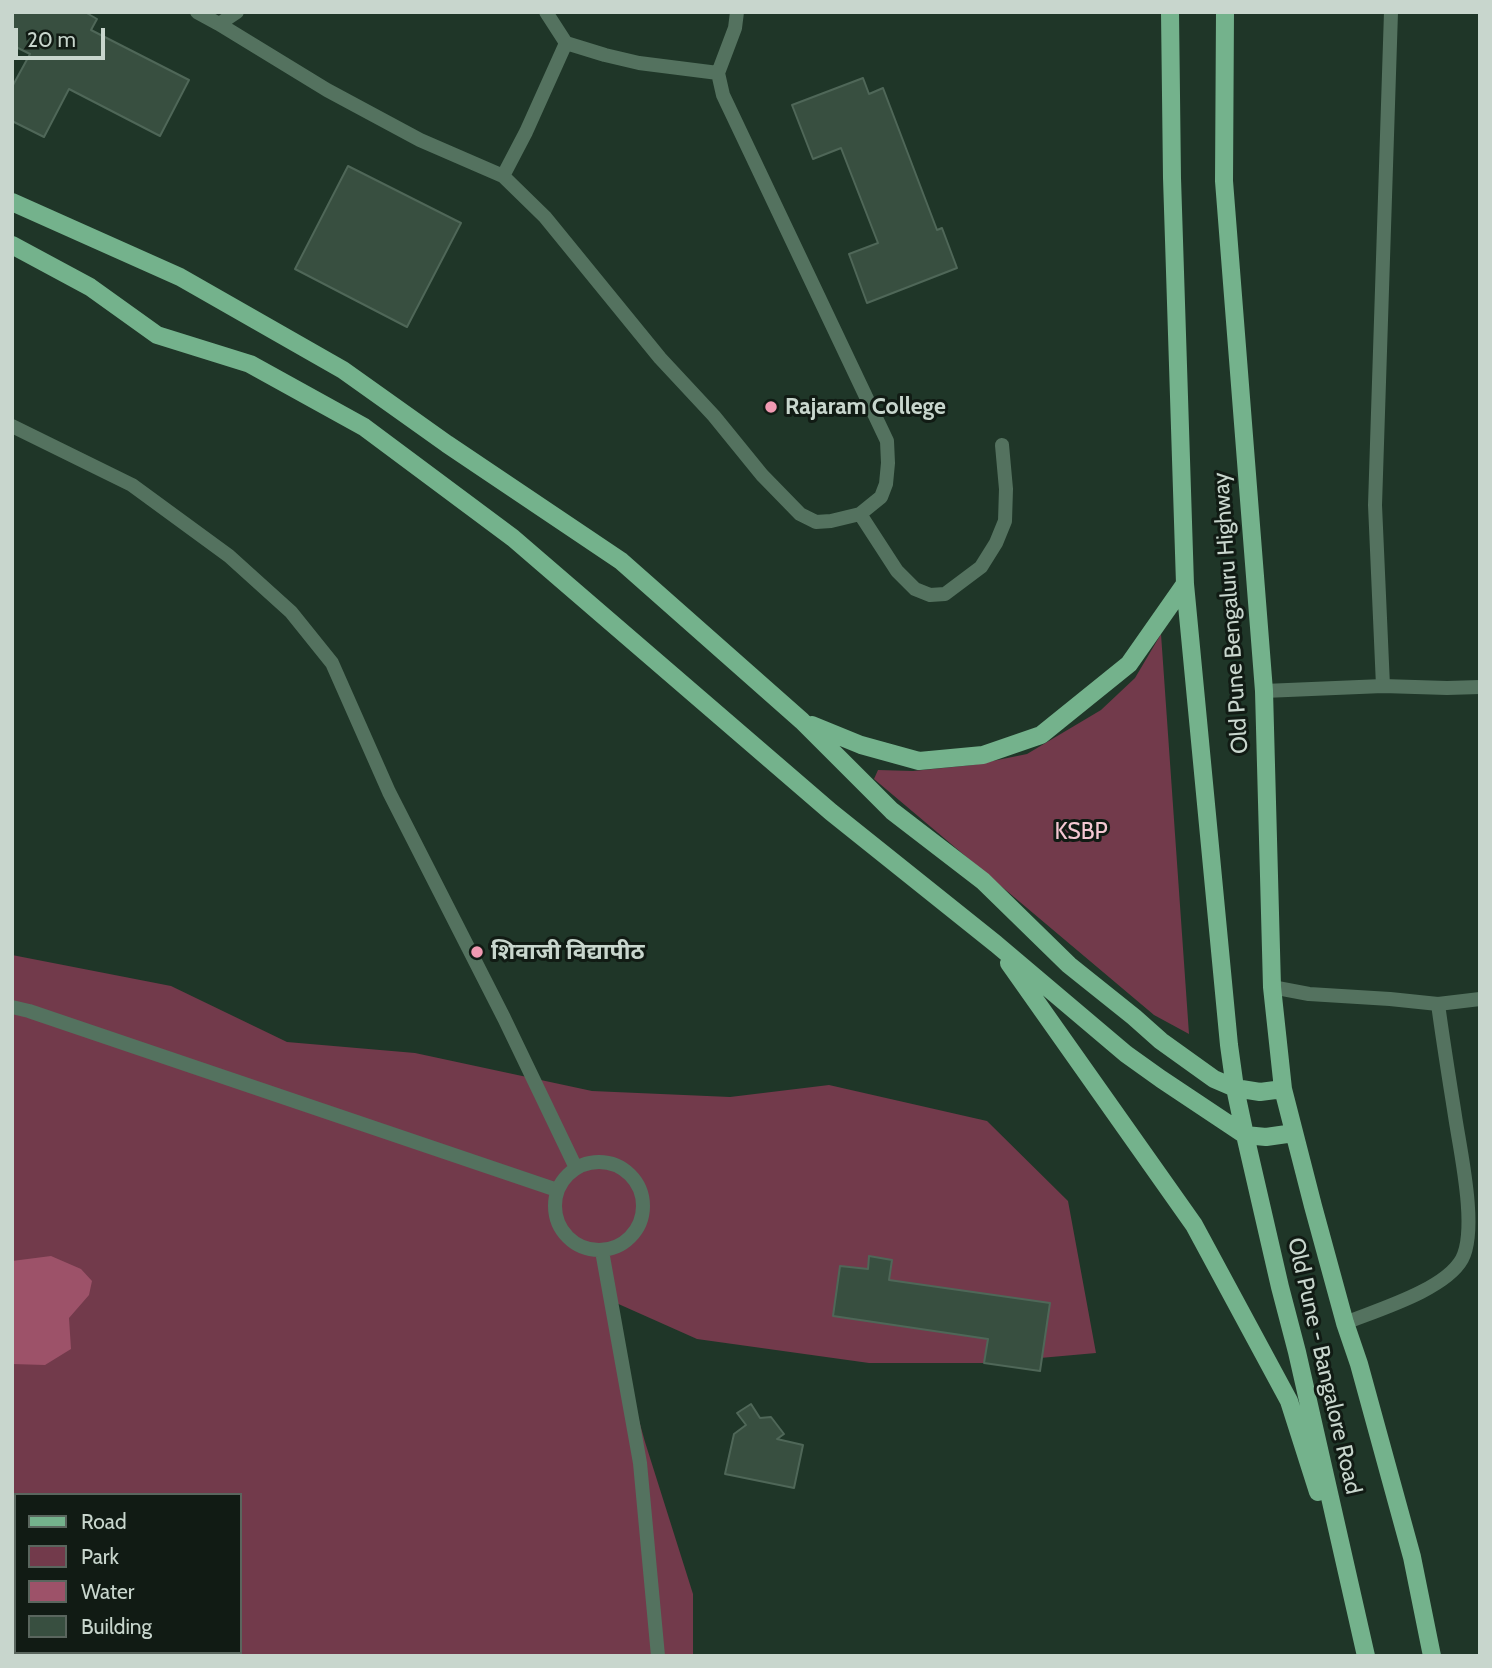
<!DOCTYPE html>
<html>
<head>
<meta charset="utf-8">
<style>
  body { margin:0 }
  #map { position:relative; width:1492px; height:1668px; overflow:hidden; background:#1f3628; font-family:Cabin,sans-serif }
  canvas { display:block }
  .frame { position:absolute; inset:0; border:14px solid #c8d6cd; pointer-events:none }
  .legend { position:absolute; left:14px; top:1493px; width:228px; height:161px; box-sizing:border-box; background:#111b14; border:2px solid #5a665e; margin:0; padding:9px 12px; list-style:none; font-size:21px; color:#c8d6cd }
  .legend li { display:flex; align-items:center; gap:14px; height:35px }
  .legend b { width:35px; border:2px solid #5a665e }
  .scale { position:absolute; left:14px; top:28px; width:91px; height:32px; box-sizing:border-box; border:4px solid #c8d6cd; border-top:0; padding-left:9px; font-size:21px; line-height:24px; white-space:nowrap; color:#c8d6cd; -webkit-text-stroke:5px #111b14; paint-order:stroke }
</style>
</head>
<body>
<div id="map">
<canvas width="1492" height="1668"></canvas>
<div class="frame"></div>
<ul class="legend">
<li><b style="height:9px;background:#74b28c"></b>Road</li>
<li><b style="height:19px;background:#723a4b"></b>Park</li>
<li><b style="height:19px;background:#9d5269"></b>Water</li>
<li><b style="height:19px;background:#384f40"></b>Building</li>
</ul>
<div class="scale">20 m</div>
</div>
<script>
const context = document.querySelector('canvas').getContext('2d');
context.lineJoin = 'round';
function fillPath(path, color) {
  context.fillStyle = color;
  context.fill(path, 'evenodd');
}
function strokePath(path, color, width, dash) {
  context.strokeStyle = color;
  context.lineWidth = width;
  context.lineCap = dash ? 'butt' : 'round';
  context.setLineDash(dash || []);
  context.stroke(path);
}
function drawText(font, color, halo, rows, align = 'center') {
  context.font = font + ' Cabin,"Noto Sans Devanagari",sans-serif';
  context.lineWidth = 6;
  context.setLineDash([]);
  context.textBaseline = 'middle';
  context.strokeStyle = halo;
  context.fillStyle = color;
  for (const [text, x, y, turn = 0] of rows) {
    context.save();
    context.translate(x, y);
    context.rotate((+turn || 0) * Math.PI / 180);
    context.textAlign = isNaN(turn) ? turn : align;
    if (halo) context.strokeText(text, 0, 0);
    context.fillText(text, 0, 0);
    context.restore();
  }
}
const green = new Path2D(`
  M1161 634 1189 1034 1154 1015 874 779 878 770 913 771 973 765 1027 754 1101 710 1135 678Z
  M12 955 171 986 287 1042 415 1053 592 1091 730 1097 829 1085 987 1121 1068 1201 1096 1353 984 1363H869L697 1339 605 1298 645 1442 693 1594V1656H12ZM16 1495H240V1652H16Z`);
const water = new Path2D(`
  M51 1256 81 1269 92 1281 89 1295 69 1318 71 1349 45 1365 12 1364V1261Z`);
const building = new Path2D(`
  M12 12H85L97 19 91 30 189 80 160 136 69 89 44 137 12 121V87L30 54 12 45Z
  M863 78 869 94 883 88 937 230 942 228 957 268 867 303 849 254 878 243 841 148 813 159 792 105Z
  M348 166 461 223 407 327 295 269Z
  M869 1256 892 1260 889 1280 1050 1303 1040 1371 984 1363 988 1339 833 1316 840 1266 868 1269Z
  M751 1404 760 1418 771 1417 784 1434 777 1439 803 1445 794 1488 725 1474 734 1434 746 1425 737 1413Z`);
const lane = new Path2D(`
  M12 426 132 485 229 556 291 612 332 663 389 792 504 1018 576 1168
  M1383 686 1375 505 1391 12
  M12 1007 29 1011 557 1190
  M555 1206a44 44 0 1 1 88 0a44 44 0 1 1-88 0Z
  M602 1251 640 1463 658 1656`);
const street = new Path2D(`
  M197 12 219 24 327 90 420 140 503 176 545 217 660 358 714 416 762 475 800 514 816 522 831 521 860 514 881 497 886 484 888 463 887 441 723 95 718 73 735 28 737 12
  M546 12 566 43 605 55 639 63 718 73
  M219 24 237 12
  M503 176 526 132 566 43
  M860 514 897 571 915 589 930 595 945 594 981 567 996 543 1005 521 1006 489 1002 445
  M1264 691 1383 686 1447 688 1480 687
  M1272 987 1309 994 1390 999 1438 1004 1480 999
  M1345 1323C1377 1310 1445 1290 1462 1259 1478 1229 1460 1150 1455 1116 1449 1078 1443 1041 1438 1004`);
const primary = new Path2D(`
  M1170 12 1172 178 1185 584 1229 1045 1235 1088 1245 1135 1280 1287 1297 1352 1366 1656
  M1225 12 1224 181 1264 691 1272 987 1283 1089 1313 1206 1345 1323 1359 1364 1412 1557 1432 1656
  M12 202 180 277 343 370 447 444 621 561 802 721 892 811 983 881 1069 965 1134 1017 1161 1041 1214 1079 1235 1088 1260 1092 1283 1089
  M12 245 90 287 157 335 250 364 364 427 513 538 831 812 996 944 1126 1054 1161 1079 1245 1135 1266 1137 1294 1133
  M812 725 861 745 919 761 983 755 1041 735 1129 664 1185 584
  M1009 963 1194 1225 1289 1401 1318 1492`);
const markers = [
  [771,407,7,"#f19ab2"],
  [477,952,7,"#f19ab2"]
];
const poiNames = [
  ["Rajaram College",785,407],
  ["शिवाजी विद्यापीठ",491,952]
];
const streetNames = [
  ["Old Pune Bengaluru Highway",1231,613,-94],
  ["Old Pune - Bangalore Road",1324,1366,77]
];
const parkNames = [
  ["KSBP",1081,832]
];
fillPath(green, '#723a4b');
fillPath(water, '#9d5269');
fillPath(building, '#384f40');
strokePath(building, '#4f6758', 2);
strokePath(lane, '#54725f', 14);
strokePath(street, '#54725f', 14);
strokePath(primary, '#74b28c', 18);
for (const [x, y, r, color] of markers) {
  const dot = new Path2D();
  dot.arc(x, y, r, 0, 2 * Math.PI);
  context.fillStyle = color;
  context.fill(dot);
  strokePath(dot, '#111b14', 2.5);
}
drawText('bold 23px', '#c8d6cd', '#111b14', poiNames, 'left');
drawText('23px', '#c8d6cd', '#111b14', streetNames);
drawText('23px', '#f5c8d3', '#111b14', parkNames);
</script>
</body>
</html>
